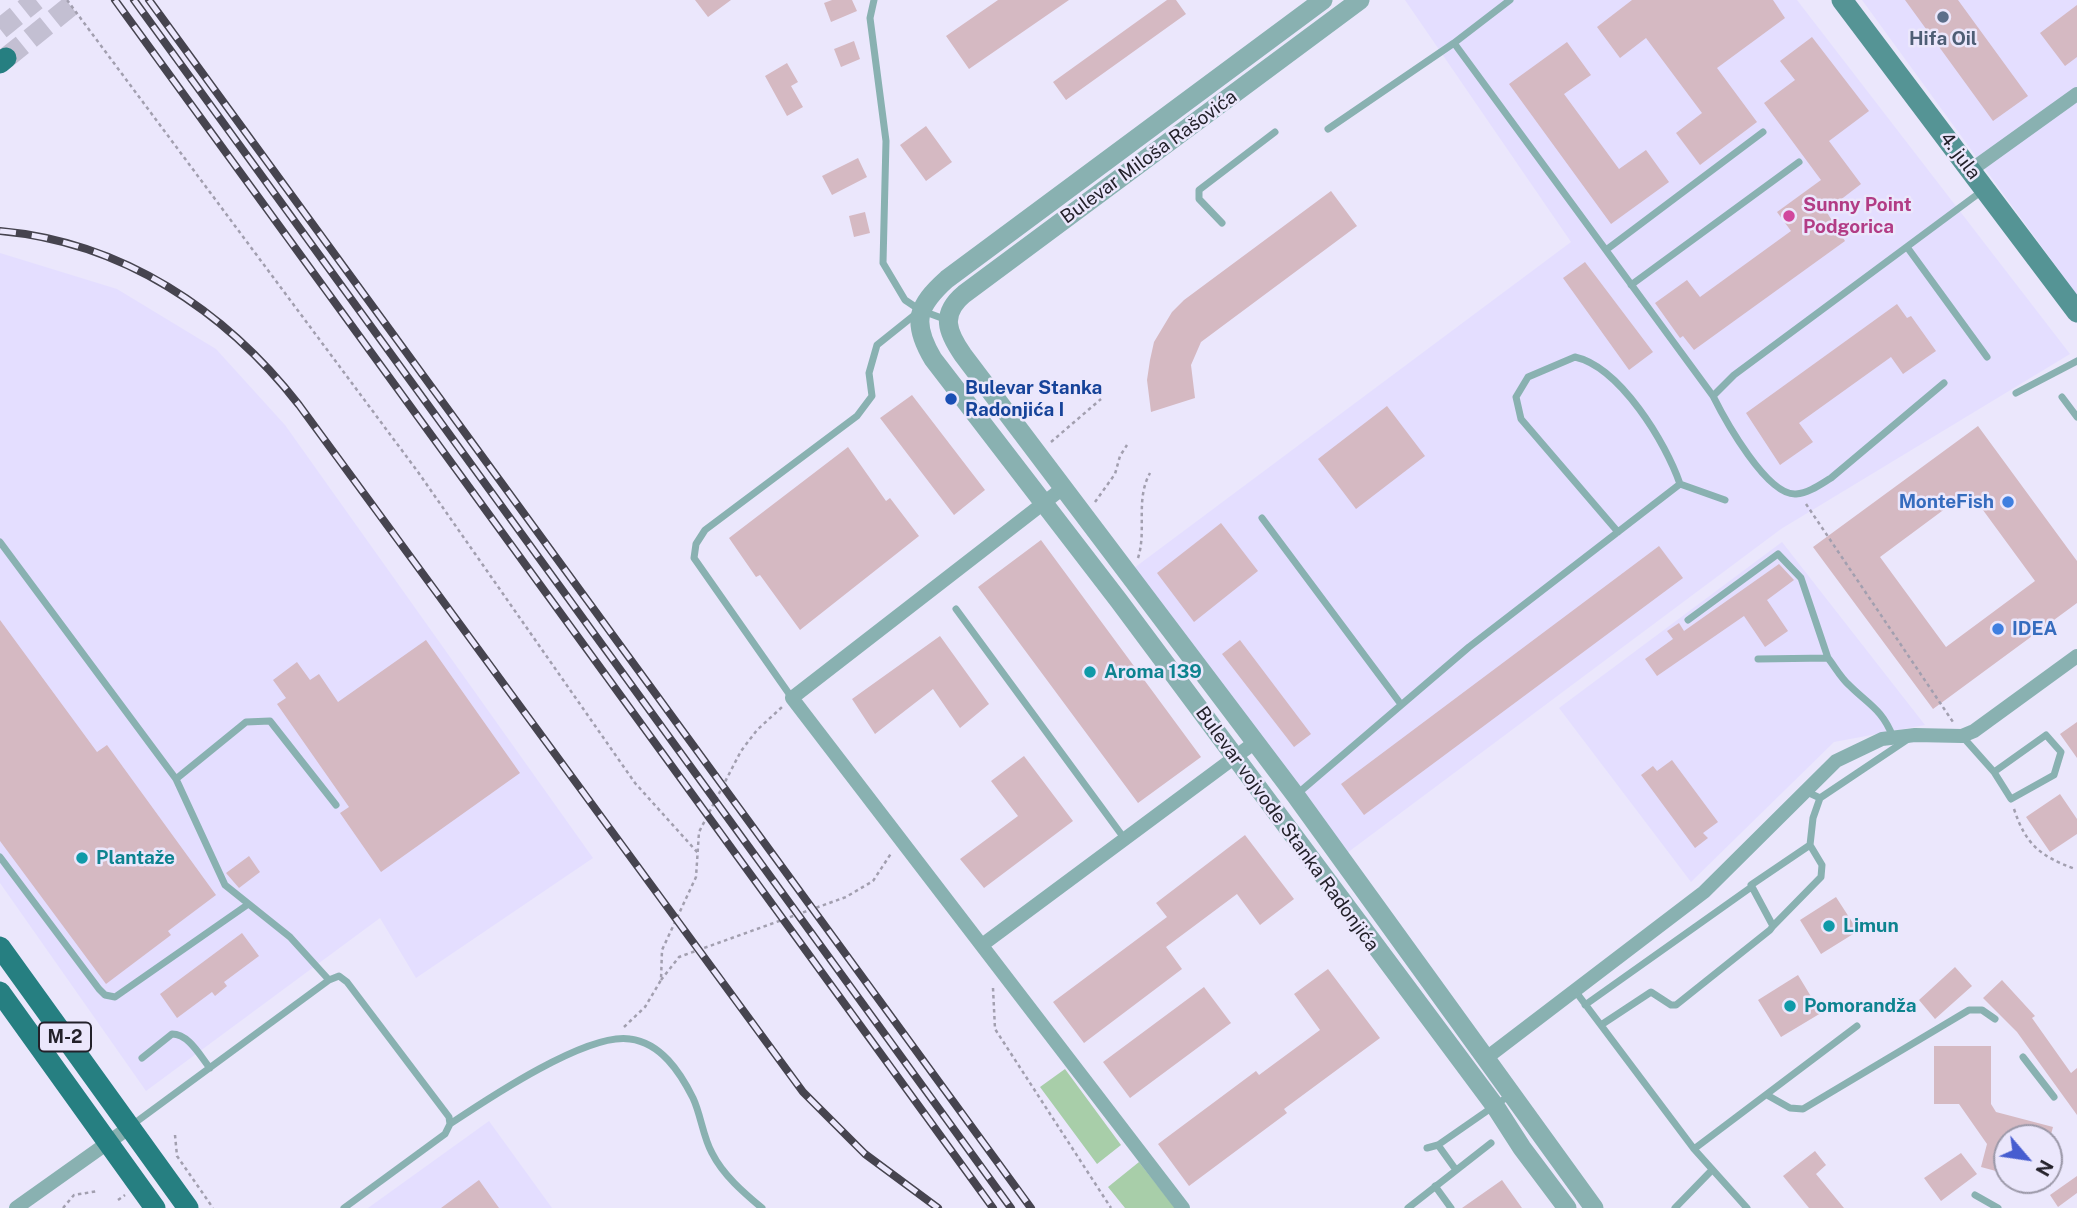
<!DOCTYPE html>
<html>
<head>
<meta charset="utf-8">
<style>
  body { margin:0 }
  #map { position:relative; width:2077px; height:1208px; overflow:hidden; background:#ebe7fc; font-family:"Public Sans",sans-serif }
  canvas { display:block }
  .north { position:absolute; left:1993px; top:1124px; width:70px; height:70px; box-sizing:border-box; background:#ebe7fc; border:2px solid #9b98a8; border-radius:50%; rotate:119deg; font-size:19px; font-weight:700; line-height:28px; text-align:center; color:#23212a }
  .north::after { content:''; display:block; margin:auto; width:24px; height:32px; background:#465dd0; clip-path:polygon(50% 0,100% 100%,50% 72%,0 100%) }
</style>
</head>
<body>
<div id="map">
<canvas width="2077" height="1208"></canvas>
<div class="north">N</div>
</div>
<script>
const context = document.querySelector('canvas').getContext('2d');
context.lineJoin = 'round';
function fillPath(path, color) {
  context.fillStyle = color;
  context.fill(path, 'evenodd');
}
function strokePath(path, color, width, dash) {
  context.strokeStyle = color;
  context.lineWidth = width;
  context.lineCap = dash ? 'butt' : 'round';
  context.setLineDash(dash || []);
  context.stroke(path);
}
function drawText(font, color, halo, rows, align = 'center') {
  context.font = font + ' "Public Sans",sans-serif';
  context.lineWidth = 5;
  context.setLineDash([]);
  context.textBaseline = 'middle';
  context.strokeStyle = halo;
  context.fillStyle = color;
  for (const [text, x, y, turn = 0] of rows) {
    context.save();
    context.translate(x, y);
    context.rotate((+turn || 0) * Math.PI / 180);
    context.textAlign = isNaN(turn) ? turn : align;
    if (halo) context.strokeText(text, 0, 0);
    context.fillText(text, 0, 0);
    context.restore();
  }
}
const built = new Path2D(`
  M1405 0H1797L2070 354 1781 529 1347 853 1126 574 1571 242Z
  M1862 0H2077V295Z
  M0 253 117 289 216 349 285 425 593 858 416 978 380 918 146 1091 0 883Z
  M1782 542 1925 725 1834 742 1691 882 1559 708Z
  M489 1121 552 1208H368Z`);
const green = new Path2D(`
  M1065 1069 1121 1145 1097 1164 1040 1087Z
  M1139 1162 1175 1208H1125L1108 1187Z`);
const building = new Path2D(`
  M695 0H731L708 17Z
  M832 0H852L857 11 831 22 824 3Z
  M998 0H1069L969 69 946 36Z
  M1167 0H1176L1186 14 1066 100 1053 82Z
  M1632 0H1773L1785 18 1717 68 1757 122 1700 165 1676 133 1702 113 1646 38 1620 58 1597 27Z
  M1905 0H1958L2028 96 1993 121Z
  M2077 5V57L2065 66 2040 33Z
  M1812 37 1869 111 1829 141 1861 184 1826 211 1845 241 1694 350 1683 336 1680 338 1655 303 1687 280 1700 297 1791 231 1777 212 1821 180 1764 103 1795 80 1780 61Z
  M854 41 860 59 841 67 834 49Z
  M1567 42 1591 75 1564 94 1619 169 1646 150 1669 182 1611 224 1509 84Z
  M787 63 798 82 791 86 803 107 787 116 765 76Z
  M926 126 952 162 926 181 900 145Z
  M858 158 867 177 832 195 822 176Z
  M1331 191 1357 226 1201 342 1191 365 1195 398 1151 412 1147 380 1150 360 1154 342 1172 312 1184 300Z
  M865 212 870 233 854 237 849 216Z
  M1585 262 1653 352 1629 370 1563 278Z
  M1897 304 1907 318 1911 316 1936 351 1903 374 1891 357 1799 423 1813 442 1780 465 1746 413Z
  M912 395 985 490 954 515 880 418Z
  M1387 406 1425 456 1356 509 1318 459Z
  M1978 426 2077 561V603L1933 709 1813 547ZM1969 491 2035 581 1946 647 1880 557Z
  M848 447 886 501 890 498 919 536 800 630 760 575 756 577 729 538Z
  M1221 523 1258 571 1194 622 1157 573Z
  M1041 540 1201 757 1138 803 978 587Z
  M1659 546 1683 578 1364 815 1341 784Z
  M1779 564 1794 580 1767 600 1788 631 1765 647 1744 616 1657 676 1645 659 1673 639 1667 631 1679 623 1684 631Z
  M0 620 97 752 107 745 216 895 168 931 171 935 106 984 0 841Z
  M940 636 989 704 960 728 933 689 875 734 852 699Z
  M426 640 520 773 381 872 340 813 349 807 277 704 286 698 273 680 297 662 310 680 319 674 338 702Z
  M1240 640 1311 734 1294 747 1222 654Z
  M2077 722V758L2060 734Z
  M1024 756 1073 821 984 888 960 859 1018 816 991 781Z
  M1672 760 1718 822 1703 833 1708 838 1695 848 1641 775 1653 766 1657 771Z
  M2060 794 2077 819V834L2050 852 2026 817Z
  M1245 835 1294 899 1260 925 1237 894 1166 947 1182 969 1084 1043 1053 1002 1167 917 1156 903Z
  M249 856 260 872 239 888 226 873Z
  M1836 897 1858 931 1821 954 1800 920Z
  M242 933 259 956 224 982 227 986 215 996 212 992 177 1018 160 994Z
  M1955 967 1972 986 1935 1019 1919 1000Z
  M1328 969 1380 1038 1284 1109 1287 1113 1189 1186 1158 1144 1256 1071 1259 1075 1320 1030 1294 994Z
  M1798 975 1821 1013 1781 1037 1758 1000Z
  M2002 980 2035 1016 2032 1018 2071 1073 2077 1068V1115L2017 1032 1983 998Z
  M1204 987 1231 1023 1130 1098 1103 1062Z
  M1934 1046H1991V1104L1996 1112 2053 1127 2050 1138H2007V1174L1981 1167 1987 1144 1959 1104H1934Z
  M1815 1151 1826 1165 1816 1174 1844 1208H1809L1783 1176Z
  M1961 1153 1977 1174 1941 1201 1924 1178Z
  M2077 1176V1193L2058 1207 2050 1195Z
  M479 1180 499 1208H441Z
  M1502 1180 1522 1208H1462Z`);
const primaryTunnel = new Path2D(`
  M0 29 36 0
  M6 58 78 0`);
const path = new Path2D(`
  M67 0 418 472 635 783 698 853
  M1051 442 1101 399
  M1095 502 1115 474 1120 456 1127 445
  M1806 504 1953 722
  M1138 558C1147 530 1135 500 1150 473
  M2014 809C2026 845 2040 856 2075 869
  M661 980 679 957 846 897 873 881 892 852
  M993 988 995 1029 1111 1208
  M624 1027 645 1007 661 980 662 950 696 877 699 832 741 751 757 730 782 707
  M175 1135 177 1156 213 1208
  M118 1200 125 1195
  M63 1208 74 1195 98 1191`);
const service = new Path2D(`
  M874 0 870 18 886 141 883 263 905 300 920 310 947 320
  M1454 43 1713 396
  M1328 129 1454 43 1510 0
  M1222 223 1199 199V190L1275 132
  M1907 247 1987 357
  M1606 250 1763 132
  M1631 285 1799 162
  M1944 383 1831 478C1821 484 1809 493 1796 494 1767 496 1725 420 1713 396L1734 375 1982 191
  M2016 393 2077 361
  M2062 397 2077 417
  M1262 518 1400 703
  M1618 532 1521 419 1516 397 1528 377 1575 357C1620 367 1666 443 1680 484
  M0 542 176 779 225 885 290 937 329 980
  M956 609 1124 838
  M1688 620 1778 554 1801 578 1828 658
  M1758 659 1828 658C1835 667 1841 678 1849 685 1869 705 1882 709 1893 737
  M792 698 694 558 696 544 705 530 857 416 872 396 869 373 877 345 917 313
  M1962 736 1994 772 2046 735 2061 752 2054 775 2011 799 1994 772
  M176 779 246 722 270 721 336 805
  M1805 791 1820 798 1908 739
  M1296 795 1469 647 1680 484 1725 500
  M0 857 99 989 105 995 115 997 247 905
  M1773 926 1821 877 1822 865 1810 845
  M1576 992 1694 1149 1857 1026
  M1585 1005 1750 888
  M1601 1025 1651 992 1671 1005H1676L1770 930 1773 926 1751 885 1810 845 1813 818 1820 798
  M2023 1057 2054 1097
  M142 1058 172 1034C189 1034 200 1056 210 1068
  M1767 1095 1790 1108 1803 1109 1969 1010H1982L1995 1019
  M450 1124C486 1100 587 1032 630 1039 661 1043 680 1072 693 1098 701 1115 703 1137 712 1153 723 1175 744 1193 762 1208
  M132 1125 329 980 339 976 347 982 449 1117 450 1124 445 1134 344 1208
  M1438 1145 1456 1170
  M1427 1148 1438 1145 1510 1095
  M1694 1149 1747 1208
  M1435 1186 1451 1208
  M1975 1195 1998 1208
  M1408 1208 1491 1143
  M1675 1208 1712 1170`);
const minor = new Path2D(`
  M1971 170 2077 94
  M1063 488 792 698 1183 1208
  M982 945 1254 743
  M1485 1059 1704 892 1836 761 1882 739 1915 735 1962 736 1974 731 2077 656
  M16 1208 130 1127`);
const tertiary = new Path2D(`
  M1323 0 947 279C917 306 911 322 933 359L1119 601 1495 1106 1522 1148 1567 1208
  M1360 0 964 294C940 314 947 332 963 355L1296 796 1594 1208`);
const secondary = new Path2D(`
  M1842 0 2077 312`);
const primary = new Path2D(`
  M0 63 6 58
  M0 947 188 1208
  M0 992 155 1208`);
const rail = new Path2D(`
  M115 0 993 1208
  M134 0 1011 1208
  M149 0 1031 1208
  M0 231C122 242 225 310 299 405L803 1092 865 1154 938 1208`);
const markers = [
  [1943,17,7,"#5c6f8a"],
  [1789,216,7,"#d1479c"],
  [951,399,7,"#1a4fb4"],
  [2008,502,7,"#3f7fe0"],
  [1998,629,7,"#3f7fe0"],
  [1090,672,7,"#0f9aa8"],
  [82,858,7,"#0f9aa8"],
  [1829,926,7,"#0f9aa8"],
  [1790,1006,7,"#0f9aa8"]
];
const shields = [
  [65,1037,52]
];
const shieldNames = [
  ["M-2",65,1037]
];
const serviceNames = [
  ["Hifa Oil",1943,39]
];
const streetNames = [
  ["4. jula",1960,156,53],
  ["Bulevar Miloša Rašovića",1149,157,-36],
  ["Bulevar vojvode Stanka Radonjića",1287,829,54]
];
const hotelNames = [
  ["Sunny Point",1803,205],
  ["Podgorica",1803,227]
];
const transitNames = [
  ["Bulevar Stanka",965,388],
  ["Radonjića I",965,410]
];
const shopNames = [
  ["MonteFish",1994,502],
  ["IDEA",2012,629,"left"]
];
const cultureNames = [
  ["Aroma 139",1104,672],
  ["Plantaže",96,858],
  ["Limun",1843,926],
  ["Pomorandža",1804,1006]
];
fillPath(built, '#e4deff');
fillPath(green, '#a8cea9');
fillPath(building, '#d5b9c2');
strokePath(primaryTunnel, '#c3bfd2', 21, [21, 10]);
strokePath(path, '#a29faf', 2.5, [3.5, 3.5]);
strokePath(service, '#89b1b1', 7);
strokePath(minor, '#89b1b1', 14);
strokePath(tertiary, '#89b1b1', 19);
strokePath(secondary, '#559495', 21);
strokePath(primary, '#267f81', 21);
strokePath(rail, '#46444f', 8);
strokePath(rail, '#ebe7fc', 5, [16]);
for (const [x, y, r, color] of markers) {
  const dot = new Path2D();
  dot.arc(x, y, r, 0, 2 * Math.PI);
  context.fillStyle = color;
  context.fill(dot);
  strokePath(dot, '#ebe7fc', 2.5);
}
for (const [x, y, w] of shields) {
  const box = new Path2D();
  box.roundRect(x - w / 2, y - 14.5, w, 29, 5);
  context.fillStyle = '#ebe7fc';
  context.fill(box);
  strokePath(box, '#23212a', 2);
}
drawText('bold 18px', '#23212a', null, shieldNames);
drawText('bold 19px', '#4e5e75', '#ebe7fc', serviceNames);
drawText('19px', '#23212a', '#ebe7fc', streetNames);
drawText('bold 19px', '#b23c85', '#ebe7fc', hotelNames, 'left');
drawText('bold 19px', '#164399', '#ebe7fc', transitNames, 'left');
drawText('bold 19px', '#366cbe', '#ebe7fc', shopNames, 'right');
drawText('bold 19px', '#0d838f', '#ebe7fc', cultureNames, 'left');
</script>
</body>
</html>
